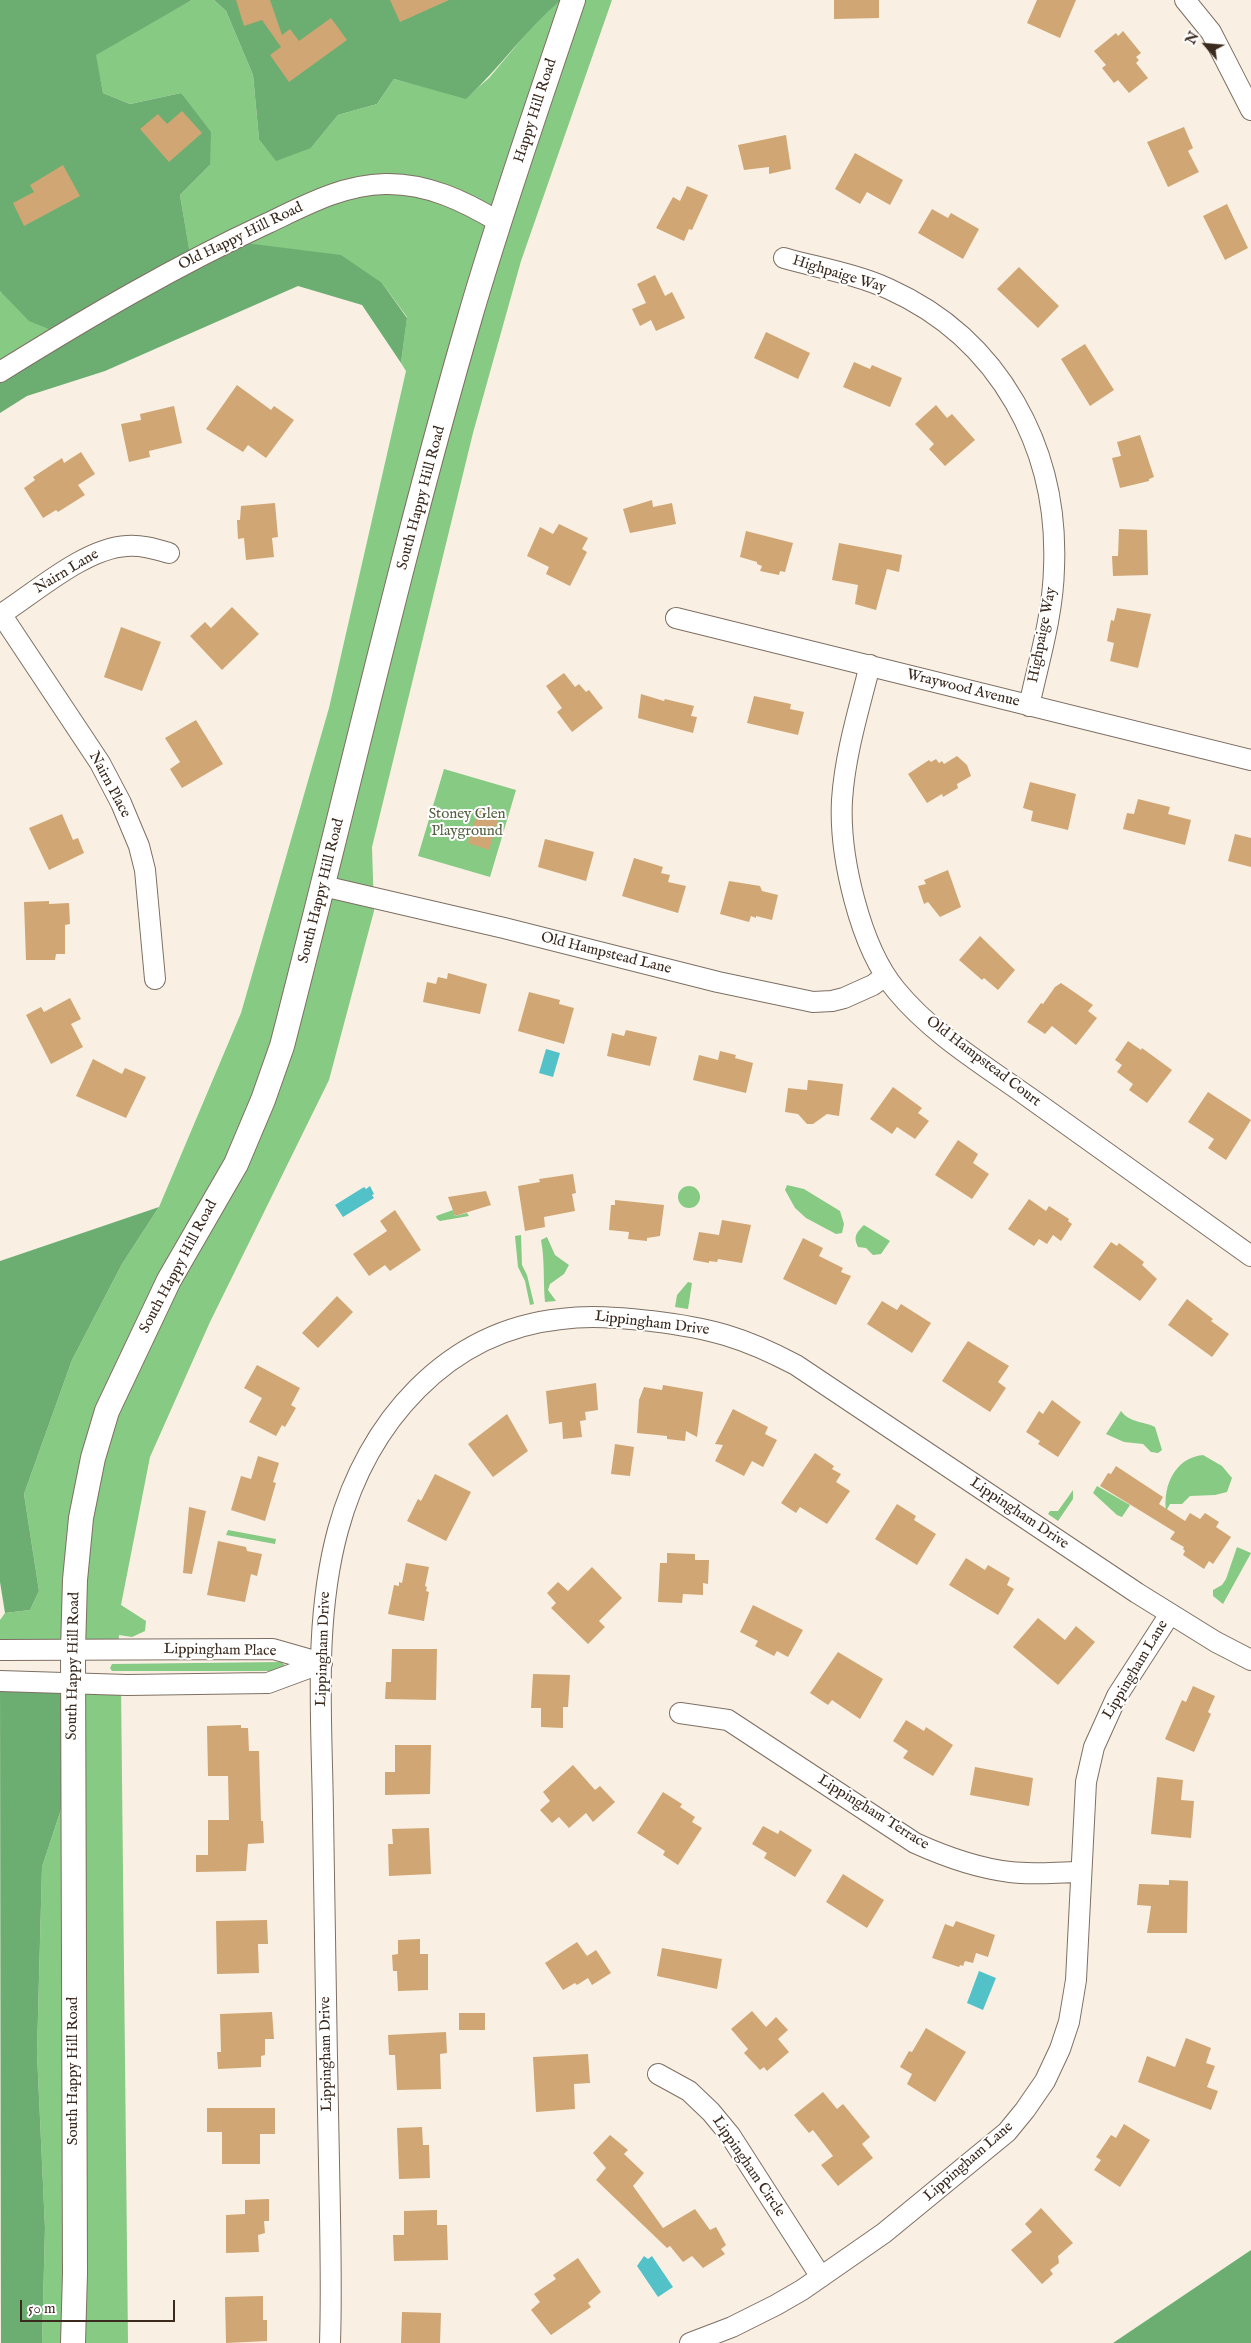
<!DOCTYPE html>
<html>
<head>
<meta charset="utf-8">
<style>
  body { margin:0 }
  #map { position:relative; width:1251px; height:2343px; overflow:hidden; background:#f9f0e3; font-family:"IM FELL English",serif }
  canvas { display:block }
  .north { position:absolute; left:1181px; top:20px; width:50px; height:50px; -webkit-text-stroke:4px #fff; paint-order:stroke; rotate:297deg; font-size:14px; font-weight:700; line-height:20px; text-align:center; color:#3b2a1e }
  .north::after { content:''; display:block; margin:auto; width:18px; height:22px; background:#3b2a1e; clip-path:polygon(50% 0,100% 100%,50% 72%,0 100%) }
  .scale { position:absolute; left:20px; top:2300px; width:155px; height:22px; box-sizing:border-box; border:2px solid #3b2a1e; border-top:0; padding-left:6px; font-size:15px; line-height:18px; white-space:nowrap; color:#3b2a1e; -webkit-text-stroke:4px #fff; paint-order:stroke }
</style>
</head>
<body>
<div id="map">
<canvas width="1251" height="2343"></canvas>
<div class="north">N</div>
<div class="scale">50 m</div>
</div>
<script>
const context = document.querySelector('canvas').getContext('2d');
context.lineJoin = 'round';
function fillPath(path, color) {
  context.fillStyle = color;
  context.fill(path, 'evenodd');
}
function strokePath(path, color, width, dash) {
  context.strokeStyle = color;
  context.lineWidth = width;
  context.lineCap = dash ? 'butt' : 'round';
  context.setLineDash(dash || []);
  context.stroke(path);
}
function drawText(font, color, halo, rows, align = 'center') {
  context.font = font + ' "IM FELL English",serif';
  context.lineWidth = 4;
  context.setLineDash([]);
  context.textBaseline = 'middle';
  context.strokeStyle = halo;
  context.fillStyle = color;
  for (const [text, x, y, turn = 0] of rows) {
    context.save();
    context.translate(x, y);
    context.rotate((+turn || 0) * Math.PI / 180);
    context.textAlign = isNaN(turn) ? turn : align;
    if (halo) context.strokeText(text, 0, 0);
    context.fillText(text, 0, 0);
    context.restore();
  }
}
const green = new Path2D(`
  M192 0H214L226 11 253 75 259 139 311 148 338 115 377 104 394 79 466 98 489 78 542 15 561 0H612L521 261 473 433 372 847 374 911 329 1080 210 1322 150 1457 121 1605 146 1621 145 1631 132 1637 119 1635 118 1649 0 1642V1620L5 1613 30 1610 39 1591 24 1494 72 1360 122 1264 159 1207 241 1013 329 708 406 371 401 363 407 317 382 283 191 261 180 195 210 165 181 93 130 104 103 93 95 54Z
  M0 291 62 334 0 371Z
  M444 769 516 790 490 877 418 856Z
  M787 1185 804 1189 840 1211 844 1224 842 1233 836 1234 806 1218 795 1208 785 1190Z
  M678 1197a11 11 0 1 1 22 0a11 11 0 1 1-22 0Z
  M453 1210 455 1216 467 1213 469 1216 440 1221 437 1219 436 1216Z
  M864 1225 890 1241 881 1254 873 1255 866 1248 858 1247C853 1237 856 1233 864 1225Z
  M521 1235 522 1265 527 1275 534 1304 530 1305 525 1281 518 1267 515 1236Z
  M547 1237 555 1255 569 1265 564 1274 550 1284 548 1290 556 1301 545 1302C543 1281 545 1261 541 1240Z
  M688 1282 692 1283 688 1309 675 1307 677 1295Z
  M1121 1411C1130 1423 1143 1421 1155 1427L1162 1450 1158 1453 1151 1452 1143 1444 1124 1442 1106 1434Z
  M1203 1455 1222 1466 1232 1478 1227 1492 1215 1495 1190 1496 1182 1504H1170L1166 1511C1163 1485 1175 1458 1203 1455Z
  M1097 1486 1130 1505 1122 1517 1117 1515 1093 1493Z
  M1073 1490V1499L1058 1521 1048 1514 1050 1511H1058Z
  M228 1530 276 1539 275 1544 226 1535Z
  M1237 1547 1251 1553 1223 1604 1213 1596V1590L1222 1585 1226 1579Z
  M281 1662 285 1665 281 1671H112L110 1668 112 1664Z
  M72 1684 121 1685 128 2343H42L45 2228 37 2053 42 1867 72 1776Z`);
const forest = new Path2D(`
  M0 0H192L96 55 103 93 130 104 181 93 211 132 210 165 180 195 191 260 229 241 341 255 382 283 407 318 401 363 362 305 298 286 105 371 27 396 0 413V371L61 334 29 321 0 291Z
  M214 0H561C526 29 500 68 466 99L394 79 377 104 338 115 311 148 276 161 259 139 253 75 226 11Z
  M159 1207 122 1264 72 1360 24 1494 39 1591 30 1610 5 1613 0 1582V1261Z
  M0 1681 72 1684V1776L42 1867 37 2053 45 2228 42 2343H1Z
  M1251 2250V2343H1113Z`);
const water = new Path2D(`
  M546 1049 560 1053 553 1077 539 1073Z
  M370 1186 374 1194 372 1195 374 1198 343 1217 335 1205 364 1187 366 1189Z
  M979 1971 996 1978 983 2010 967 2003Z
  M644 2256 648 2259 652 2256 673 2287 658 2297 637 2266Z`);
const building = new Path2D(`
  M236 0H270L282 35 290 29 299 41 331 18 347 40 289 82 270 55 281 47 262 20 244 26Z
  M390 0H449L400 22Z
  M834 0H879V18L834 19Z
  M1037 0H1076L1060 38 1027 23Z
  M1123 31 1141 53 1136 57 1139 60 1136 63 1148 78 1129 93 1118 80 1114 83 1102 68 1106 65 1094 51 1116 33 1118 36Z
  M182 111 202 133 169 162 140 129 158 114 167 124Z
  M1184 127 1193 148 1188 151 1199 172 1168 187 1147 142Z
  M786 135 791 169 769 174V167L744 170 738 145Z
  M855 153 903 180 890 205 867 192 860 204 835 189Z
  M63 165 80 196 24 226 13 203 34 192 30 185Z
  M687 186 708 195 692 230 689 229 684 241 656 228 673 197 680 201Z
  M1227 204 1248 248 1225 260 1203 216Z
  M932 209 948 218 951 213 979 229 963 259 918 233Z
  M1019 267 1059 306 1038 328 997 289Z
  M655 275 665 296 672 292 685 318 656 331 651 320 640 326 632 309 646 303 637 284Z
  M766 332 810 353 798 379 754 358Z
  M1085 344 1114 390 1090 406 1061 359Z
  M854 362 870 369 872 365 902 378 890 407 843 387Z
  M237 385 271 410 274 406 294 420 266 458 248 445 243 452 206 429Z
  M936 405 947 418 952 414 975 440 945 466 929 449 934 444 915 424Z
  M174 406 182 443 149 451 150 457 129 462 121 424 141 420 140 414Z
  M1140 435 1154 477 1149 479V481L1120 488 1112 458 1121 456 1117 442Z
  M81 452 95 474 78 485 85 495 58 512 56 510 43 518 24 488 35 480 33 477 62 458 64 463Z
  M652 500 653 507 672 503 676 524 630 533 623 509Z
  M275 503 278 537 272 538 274 557 246 560 244 538 238 539 237 520H240L241 506Z
  M559 524 588 538 582 549 587 552 570 586 546 574 549 567 527 556 540 527 553 534Z
  M1119 529 1147 530 1148 575 1113 576 1112 556H1118Z
  M746 531 793 543 785 572 780 571 779 575 760 571 762 566 757 564V562L740 557Z
  M839 543 902 555 899 572 887 569 876 610 855 604 858 585 832 580Z
  M232 607 259 634 222 670 190 636 205 622 211 628Z
  M1117 608 1151 614 1138 668 1110 661 1114 643 1107 641 1111 620 1114 621Z
  M121 627 161 642 142 691 104 677Z
  M564 673 575 687 579 684 586 692 589 690 603 708 572 732 557 712 562 708 546 686Z
  M641 694 664 701 665 699 694 706 691 716 697 717 693 733 638 718Z
  M754 696 791 704 790 709 804 712 798 735 747 723Z
  M196 720 223 764 182 788 170 769 180 762 165 738Z
  M957 756 967 765 971 776 957 784 958 788 943 797 942 794 927 803 908 774 929 760 931 762 936 759 939 763 942 761 944 764Z
  M1030 782 1076 794 1068 830 1031 821 1033 811 1023 808Z
  M1138 799 1170 807 1168 814 1191 820 1185 845 1123 829 1127 813 1134 814Z
  M478 810 499 817 489 850 468 843Z
  M62 814 73 840 78 838 84 853 49 870 29 828Z
  M1235 834 1251 838V867L1228 861Z
  M545 839 594 852 586 881 538 867Z
  M634 858 663 867 661 873 670 875 668 882 686 886 678 913 622 896Z
  M948 870 961 907 940 917 928 902 924 904 918 886 926 884 924 880Z
  M729 881 760 886 762 891 778 895 772 920 756 916V918L751 916 749 922 720 914Z
  M49 901V904L69 903 70 924 65 925V954H56L55 960H26L24 902Z
  M980 936 1015 970 998 990 984 978 982 980 959 960Z
  M448 973 487 984 480 1014 423 1002 427 982 436 984 438 977 447 979Z
  M1061 983 1093 1005 1088 1011 1097 1018 1076 1045 1052 1026 1045 1034 1027 1022 1041 1003 1043 1004 1055 987Z
  M529 992 560 1000 559 1004 574 1008 564 1044 518 1031Z
  M70 998 81 1019 71 1024 83 1047 51 1064 26 1015 41 1007 44 1012Z
  M626 1030 657 1037 650 1066 607 1056 612 1033 624 1036Z
  M1128 1041 1141 1050 1142 1048 1172 1070 1147 1103 1129 1090 1133 1084 1117 1072 1122 1065 1115 1060Z
  M720 1051 736 1055 735 1058 753 1063 746 1093 693 1080 699 1055 718 1060Z
  M93 1059 122 1074 125 1068 146 1077 126 1118 76 1096Z
  M808 1080 843 1084 839 1116 827 1114 813 1124H807L798 1114 785 1112 788 1088 807 1090Z
  M893 1087 922 1108 918 1113 929 1121 915 1139 897 1127 892 1134 870 1119Z
  M1208 1092 1251 1120 1226 1160 1208 1148 1214 1139 1188 1122Z
  M958 1140 978 1154 973 1163 989 1174 972 1199 935 1175Z
  M573 1174 576 1193 572 1194 575 1211 544 1217 545 1227 525 1231 518 1186 540 1182 539 1179Z
  M486 1191 491 1205 455 1216 448 1197Z
  M1029 1199 1046 1211 1049 1206 1069 1219 1068 1221 1072 1224 1061 1241 1053 1235 1047 1244 1039 1239 1034 1246 1008 1229Z
  M615 1200 664 1205 660 1236 647 1238V1241L628 1239 629 1232 609 1230 611 1205H615Z
  M395 1210 421 1250 390 1271 385 1265 369 1276 353 1254 387 1231 380 1221Z
  M722 1220 751 1225 742 1263 718 1259 717 1262 709 1261V1263L693 1260 699 1232 719 1235Z
  M803 1238 823 1248 819 1256 843 1268 841 1272 851 1276 836 1305 783 1279Z
  M1111 1242 1117 1246 1119 1243 1144 1262 1142 1265 1157 1279 1140 1301 1093 1267Z
  M337 1296 353 1312 318 1348 302 1333Z
  M1187 1299 1213 1319 1211 1321 1229 1334 1212 1357 1168 1325Z
  M882 1301 897 1310 901 1304 931 1323 912 1353 867 1324Z
  M968 1341 1009 1366 998 1382 1006 1388 990 1412 942 1381Z
  M257 1365 300 1388 291 1405 296 1408 285 1427 282 1425 276 1436 249 1422 262 1398 244 1388Z
  M596 1383 598 1410 585 1412 586 1420 580 1421 582 1437 563 1439 562 1422 549 1424 546 1391Z
  M663 1385 703 1392 697 1437 686 1431 685 1441 667 1439V1436L637 1433 639 1400 644 1387 662 1390Z
  M1052 1400 1081 1422 1058 1457 1038 1444 1040 1441 1026 1432 1039 1411 1043 1414Z
  M733 1409 768 1427 765 1434 777 1440 763 1467 752 1461 744 1476 715 1461 723 1445 715 1444Z
  M507 1414 528 1451 493 1477 468 1444Z
  M615 1444 634 1447 630 1476 611 1474Z
  M815 1453 834 1466 832 1469 841 1474 836 1482 850 1491 827 1524 800 1507 796 1513 781 1503Z
  M258 1456 279 1463 273 1482 276 1483 265 1521 231 1510 241 1476 251 1479Z
  M1116 1466 1163 1497 1159 1504 1185 1521 1190 1513 1200 1519 1205 1513 1219 1522 1216 1527 1231 1537 1213 1564 1209 1561 1204 1569 1183 1555 1185 1551 1183 1549 1184 1547 1170 1539 1175 1532 1100 1486 1108 1473 1111 1474Z
  M435 1474 471 1492 446 1541 407 1521 418 1499 421 1501Z
  M897 1504 916 1516 914 1520 936 1534 917 1565 875 1539Z
  M189 1507 206 1511 192 1574 183 1573Z
  M218 1541 246 1547 247 1551 262 1554 257 1576 251 1574 245 1602 207 1595Z
  M667 1553 695 1554V1560H709L708 1584 703 1583V1595L683 1594 682 1603 658 1602 660 1563H667Z
  M966 1558 985 1570 988 1565 1010 1578 1007 1585 1014 1589 998 1615 949 1585Z
  M406 1563 429 1567 425 1586 427 1587 426 1591 429 1592 424 1621 388 1614 394 1585 399 1586V1582L402 1583Z
  M592 1567 622 1598 599 1621 605 1627 588 1644 551 1608 556 1603 547 1593 558 1582 568 1591Z
  M753 1605 803 1630 788 1657 777 1651 774 1656 755 1646 758 1641 740 1632Z
  M1038 1618 1065 1640 1076 1626 1095 1642 1058 1685 1013 1647Z
  M392 1649H437L436 1700 385 1699 386 1682H391Z
  M838 1652 883 1679 860 1719 832 1700 828 1705 810 1693Z
  M533 1674 570 1675 568 1707H563V1728L541 1727V1708H531Z
  M1193 1686 1215 1696 1208 1712 1211 1714 1194 1752 1165 1739 1182 1700 1186 1702Z
  M906 1720 924 1731 926 1727 953 1745 933 1776 903 1758 908 1751 893 1741Z
  M241 1725V1728H248L249 1751H259L261 1821H263L264 1843 248 1844 246 1871 196 1872V1855H208V1820H229L228 1776H208L207 1726Z
  M395 1745H431L430 1794 385 1795V1772H395Z
  M573 1765 595 1790 600 1786 615 1802 593 1822 586 1813 569 1828 559 1817 552 1823 540 1810 550 1801 543 1792Z
  M975 1767 1033 1778 1029 1806 970 1795Z
  M1157 1777 1183 1780 1181 1800 1194 1801 1191 1838 1151 1834Z
  M663 1792 682 1804 680 1807 695 1817 692 1822 702 1828 678 1865 663 1855 665 1851 637 1833Z
  M763 1826 778 1834 780 1830 812 1850 795 1877 764 1858 767 1853 752 1844Z
  M429 1828 431 1874 389 1876 388 1844H393L392 1829Z
  M843 1874 884 1900 867 1928 826 1902Z
  M1169 1880 1188 1881 1187 1933H1147L1151 1906 1137 1905 1139 1884 1169 1885Z
  M267 1920 268 1944H258L259 1973 217 1974 216 1921Z
  M956 1921 995 1935 988 1957 976 1953 973 1963 965 1961 963 1966 960 1965 959 1967 932 1958 945 1924 953 1927Z
  M420 1939V1954H428V1990L398 1991 397 1971H393L392 1955 398 1954V1940Z
  M577 1942 587 1956 596 1950 611 1973 592 1985 588 1978 577 1985 575 1983 563 1990 545 1963Z
  M662 1948 722 1959 717 1989 657 1976Z
  M752 2011 766 2027 776 2017 788 2030 778 2039 789 2052 767 2071 764 2067 760 2070 744 2053 748 2049 731 2029Z
  M272 2012 274 2039H265V2055L261 2056V2067L218 2069 217 2052H221L220 2014Z
  M459 2013H485V2030H459Z
  M926 2028 966 2052 935 2102 907 2084 912 2074 900 2067 909 2051 912 2052Z
  M446 2032 447 2053 440 2054 441 2089 397 2090 395 2055H389L388 2035Z
  M1186 2038 1211 2048 1206 2063 1215 2066 1207 2087 1218 2091 1211 2110 1138 2082 1147 2056 1175 2067Z
  M588 2054 590 2083 574 2084 575 2109 536 2112 533 2057Z
  M823 2092 837 2109 843 2104 870 2137 862 2144 873 2158 838 2186 821 2165 833 2156 813 2130 809 2133 794 2115Z
  M207 2108H275V2134H260V2164H222V2132H207Z
  M1124 2124 1150 2140 1120 2187 1094 2170 1101 2160 1096 2157 1111 2135 1116 2138Z
  M422 2127 423 2145H429L430 2178 399 2179 397 2128Z
  M610 2135 628 2150 624 2154 644 2173 633 2186 663 2228 695 2209 710 2230 716 2227 726 2245 721 2249 725 2254 703 2268 692 2256 683 2262 670 2246 667 2248 596 2180 606 2168 593 2153Z
  M269 2199V2221H264L265 2233 258 2235 259 2252 226 2253V2215L245 2214V2200Z
  M1041 2208 1073 2243 1058 2256 1059 2263 1050 2270 1053 2274 1042 2284 1011 2250 1032 2232 1025 2224Z
  M437 2210V2225H447L448 2260 394 2261 393 2235H404V2211Z
  M578 2258 601 2292 588 2303 591 2307 551 2335 531 2310 540 2302 534 2294 556 2279 553 2275Z
  M263 2296V2320H267V2341L226 2343 225 2297Z
  M402 2312 441 2313 440 2343H401Z`);
const minor = new Path2D(`
  M1185 0 1211 32 1251 110
  M784 258C819 268 856 274 889 289 1000 339 1059 449 1054 568 1053 615 1039 660 1029 706
  M0 372C87 318 175 266 268 223 306 205 342 185 385 184 427 183 464 201 499 222
  M1 614 100 763 121 803 139 846 145 870 155 979
  M0 615C36 592 85 548 127 546 142 545 155 549 169 553
  M676 618 1251 760
  M870 665C859 709 845 754 842 800 839 856 860 947 896 990 932 1034 984 1065 1030 1098 1104 1151 1177 1203 1251 1256
  M323 886 504 928 718 982 813 1002 832 1001 844 998 873 985 885 976
  M0 1650 273 1649 322 1663 268 1683 127 1685 0 1681
  M680 1713 728 1720 915 1843C946 1857 976 1868 1010 1872 1033 1875 1057 1872 1080 1872
  M658 2074 689 2091 711 2112 730 2135 821 2277
  M330 2343C332 2283 330 2222 329 2162 327 2046 324 1930 323 1814 322 1720 313 1622 338 1530 367 1423 446 1331 561 1319 592 1315 620 1318 651 1321 710 1328 743 1337 796 1365L1137 1593 1216 1642 1251 1660
  M690 2343 732 2327 776 2305 802 2290 884 2233 1007 2132 1025 2110 1045 2081 1060 2049 1069 2022 1076 1980 1086 1782 1094 1747 1117 1696 1170 1614`);
const tertiary = new Path2D(`
  M73 2343 75 2273 73 1651 75 1580 81 1518 93 1458 107 1411 169 1280 236 1164 263 1100 282 1046C345 803 400 558 470 317 501 210 538 105 573 0`);
const streetNames = [
  ["Happy Hill Road",536,111,-72],
  ["Old Happy Hill Road",241,237,-26],
  ["Highpaige Way",839,275,17],
  ["South Happy Hill Road",422,498,-75],
  ["Nairn Lane",67,572,-31],
  ["Highpaige Way",1043,635,-79],
  ["Wraywood Avenue",963,689,14],
  ["Nairn Place",109,785,62],
  ["South Happy Hill Road",322,891,-76],
  ["Old Hampstead Lane",606,954,14],
  ["Old Hampstead Court",983,1062,37],
  ["South Happy Hill Road",179,1267,-62],
  ["Lippingham Drive",652,1324,7],
  ["Lippingham Drive",1019,1514,34],
  ["Lippingham Drive",324,1649,-88],
  ["Lippingham Place",220,1651,1],
  ["South Happy Hill Road",74,1666,-89],
  ["Lippingham Lane",1136,1670,-59],
  ["Lippingham Terrace",873,1813,32],
  ["Lippingham Drive",327,2054,-91],
  ["South Happy Hill Road",74,2071,-90],
  ["Lippingham Lane",969,2162,-41],
  ["Lippingham Circle",748,2167,56]
];
const parkNames = [
  ["Stoney Glen",467,815],
  ["Playground",467,832]
];
fillPath(green, '#86ca84');
fillPath(forest, '#6cae72');
fillPath(water, '#53c1c8');
fillPath(building, '#d0a674');
strokePath(minor, '#7e6f63', 22);
strokePath(tertiary, '#7e6f63', 26);
strokePath(minor, '#fff', 20);
strokePath(tertiary, '#fff', 24);
drawText('15px', '#3b2a1e', '#fff', streetNames);
drawText('15px', '#556242', '#fff', parkNames);
</script>
</body>
</html>
